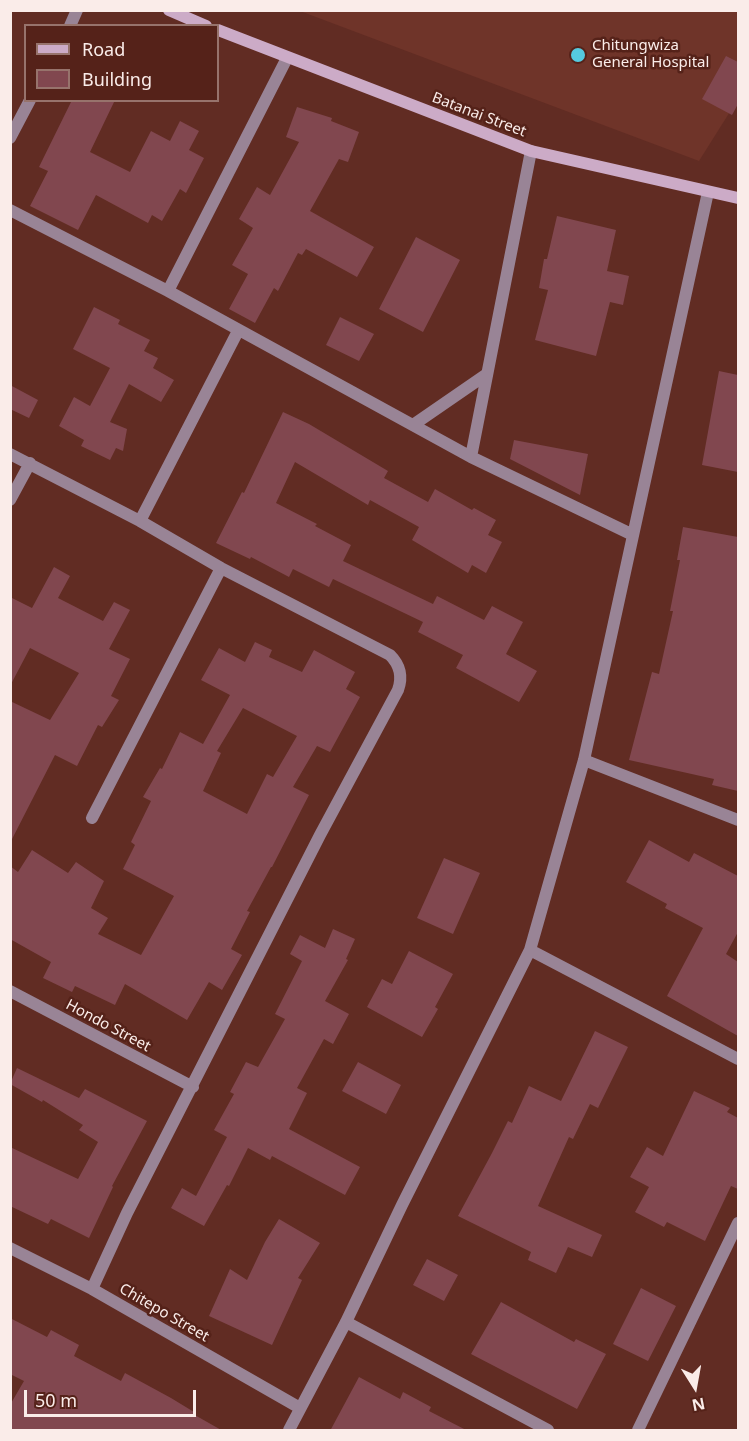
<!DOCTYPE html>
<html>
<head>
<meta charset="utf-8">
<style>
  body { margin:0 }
  #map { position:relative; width:749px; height:1441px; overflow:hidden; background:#612c23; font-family:"Noto Sans",sans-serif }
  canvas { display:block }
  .frame { position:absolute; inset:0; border:12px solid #faece9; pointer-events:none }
  .legend { position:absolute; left:24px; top:24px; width:195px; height:78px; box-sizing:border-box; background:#552219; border:2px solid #97736c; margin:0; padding:8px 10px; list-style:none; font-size:18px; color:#faece9 }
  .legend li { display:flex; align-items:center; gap:12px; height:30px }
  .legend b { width:30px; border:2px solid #97736c }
  .north { position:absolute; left:665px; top:1357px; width:60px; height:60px; -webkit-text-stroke:4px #552219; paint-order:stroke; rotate:169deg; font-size:16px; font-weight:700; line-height:24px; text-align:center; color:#faece9 }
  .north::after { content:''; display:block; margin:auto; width:21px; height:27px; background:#faece9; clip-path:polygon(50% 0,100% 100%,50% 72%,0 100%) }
  .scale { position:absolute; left:24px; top:1390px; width:172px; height:27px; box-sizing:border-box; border:3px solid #faece9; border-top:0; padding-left:8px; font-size:18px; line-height:21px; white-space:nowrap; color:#faece9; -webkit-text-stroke:4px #552219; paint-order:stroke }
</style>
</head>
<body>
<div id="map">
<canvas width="749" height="1441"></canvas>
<div class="frame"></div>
<ul class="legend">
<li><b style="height:8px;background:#ccabc7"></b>Road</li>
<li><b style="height:16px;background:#81474f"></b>Building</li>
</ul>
<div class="north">N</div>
<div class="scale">50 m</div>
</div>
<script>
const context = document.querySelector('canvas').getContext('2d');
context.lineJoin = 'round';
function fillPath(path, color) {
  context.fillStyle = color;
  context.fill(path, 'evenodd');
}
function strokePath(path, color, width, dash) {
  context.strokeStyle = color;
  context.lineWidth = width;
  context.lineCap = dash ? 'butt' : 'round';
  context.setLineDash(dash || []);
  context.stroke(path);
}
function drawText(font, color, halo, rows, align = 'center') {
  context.font = font + ' "Noto Sans",sans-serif';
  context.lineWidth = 5;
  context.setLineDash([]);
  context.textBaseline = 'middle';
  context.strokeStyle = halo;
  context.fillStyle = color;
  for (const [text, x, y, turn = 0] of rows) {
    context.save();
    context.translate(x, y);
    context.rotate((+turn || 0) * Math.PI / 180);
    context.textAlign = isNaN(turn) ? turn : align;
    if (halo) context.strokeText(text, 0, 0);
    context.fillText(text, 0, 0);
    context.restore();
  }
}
const built = new Path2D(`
  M300 11H738V99L699 161Z`);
const building = new Path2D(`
  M726 56 738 62V104L732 115 702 99Z
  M72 100H115L90 152 130 172 151 131 170 141 180 121 199 131 189 150 204 158 186 193 180 189 162 221 152 215 148 223 96 195 78 230 30 206 48 171 39 167Z
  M297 107 332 118 331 121 359 132 348 162 339 159 310 211 374 247 357 277 306 249 302 255 298 253 278 291 274 288 255 323 229 309 248 274 232 265 253 228 239 219 257 187 270 195 299 142 286 137Z
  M557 216 616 230 607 271 629 276 623 305 610 302 596 356 535 340 548 290 539 288 544 259H547Z
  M416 237 460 260 423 332 379 309Z
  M94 307 120 320 118 324 150 340 144 351 158 358 153 368 174 380 161 402 129 384 110 422 127 429 123 451 116 448 110 460 81 446 84 440 59 426 74 397 90 406 110 368 73 349Z
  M340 317 374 334 359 361 326 345Z
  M719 371 738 375V472L702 465Z
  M10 385 38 400 29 418 10 409Z
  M283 412 309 424 388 471 384 478 428 502 435 489 472 510 474 508 496 520 488 535 502 542 486 573 472 565 468 573 412 540 419 527 370 500 368 505 295 462 276 503 317 524 315 526 351 545 343 561 433 604 437 596 484 620 492 606 523 622 506 654 537 671 519 702 456 668 463 655 418 632 423 622 333 579 329 587 293 569 289 577 251 557 250 559 216 543 242 492 244 493Z
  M514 440 588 454 580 495 510 459Z
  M683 527 738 537V791L712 785 714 779 629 760 652 672 659 674 673 611H670L680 560H677Z
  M54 567 70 576 58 598 103 621 114 602 130 610 109 649 130 659 111 696 119 700 102 727 98 725 77 766 55 755 10 843V701L50 720 79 673 30 648 10 686V597L32 608Z
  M255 642 272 650 269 657 302 672 314 650 355 672 346 689 360 697 330 752 317 746 293 787 309 795 272 867H271L247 911 250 912 231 949 242 955 222 990 209 982 187 1020 125 984 115 1005 75 986 72 992 43 978 51 962 10 939V866L18 872 32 850 68 873 76 862 104 881 91 908 108 918 98 934 141 955 174 896 123 869 135 845 131 842 151 801 143 797 160 768 162 769 180 732 203 744 230 695 201 680 219 648 245 662ZM243 708 297 736 273 777 267 774 247 814 203 791 221 753 217 751Z
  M649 840 689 862 694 853 738 876V932L726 954 738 962V1036L667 996 703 928 665 908 667 904 626 882Z
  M444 858 480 873 453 934 417 918Z
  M333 929 355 939 346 959 348 960 325 1001 349 1014 333 1044 324 1039 297 1088 307 1093 289 1129 360 1167 345 1195 272 1156 270 1160 248 1148 229 1186 227 1185 204 1226 171 1208 182 1188 196 1196 227 1137 214 1130 234 1094 230 1092 246 1062 258 1067 285 1019 275 1014 302 961 290 954 300 935 325 948Z
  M409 951 453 974 435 1007 438 1009 422 1037 367 1007 382 979 392 984Z
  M595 1031 628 1047 598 1108 590 1104 573 1139 569 1137 538 1206 602 1235 592 1257 568 1247 556 1273 528 1260 531 1252 458 1216 492 1153 508 1121 512 1123 529 1086 561 1101Z
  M358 1062 401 1085 386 1114 342 1091Z
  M17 1068 79 1098 85 1089 147 1121 112 1186 113 1187 89 1238 51 1219 48 1224 10 1206V1147L78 1179 98 1142 79 1130 83 1125 43 1100 42 1102 10 1084Z
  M694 1091 730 1108 727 1112 738 1118V1189L731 1186 705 1241 667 1222 664 1227 635 1212 649 1187 630 1177 647 1147 663 1156Z
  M279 1219 320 1243 298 1278 302 1280 272 1345 209 1316 230 1269 247 1280 265 1242Z
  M427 1259 458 1275 444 1301 413 1285Z
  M641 1288 676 1306 648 1361 613 1344Z
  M501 1302 574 1342 576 1339 606 1354 577 1409 471 1354Z
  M10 1318 47 1337 51 1330 79 1345 74 1356 121 1381 125 1373 171 1398 194 1412 193 1414 223 1431H10V1405L24 1381 10 1374Z
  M359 1377 400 1399 403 1392 431 1407 429 1411 468 1431H330Z`);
const street = new Path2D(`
  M70 26 77 10
  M10 138 30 100
  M10 210 168 291 471 457 633 535
  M168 291 287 58
  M413 425 487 374
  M10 454 140 521 221 568 390 655C400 665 403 676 398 690L320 835 127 1213 92 1289
  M471 457 531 151
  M10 500 30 463
  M140 521 238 331
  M584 760 738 820
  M92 818 221 568
  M530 950 738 1059
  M10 991 193 1087
  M10 1248 92 1289 300 1408
  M346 1322 548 1430
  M289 1430 346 1322 402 1205 530 950 584 760 708 192
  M638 1430 738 1223`);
const secondary = new Path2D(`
  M169 10 206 26
  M218 30 531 151 738 198`);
const markers = [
  [578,55,8,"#55cadf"]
];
const poiNames = [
  ["Chitungwiza",592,46],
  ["General Hospital",592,63]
];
const streetNames = [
  ["Batanai Street",479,115,21],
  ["Hondo Street",108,1026,28],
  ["Chitepo Street",164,1313,30]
];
fillPath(built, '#6f3429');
fillPath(building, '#81474f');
strokePath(street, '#998496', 12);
strokePath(secondary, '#ccabc7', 12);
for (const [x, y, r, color] of markers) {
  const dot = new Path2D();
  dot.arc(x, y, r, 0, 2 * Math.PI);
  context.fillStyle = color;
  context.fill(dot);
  strokePath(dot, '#552219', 2);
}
drawText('15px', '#faece9', '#552219', poiNames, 'left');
drawText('15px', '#faece9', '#552219', streetNames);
</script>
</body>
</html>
